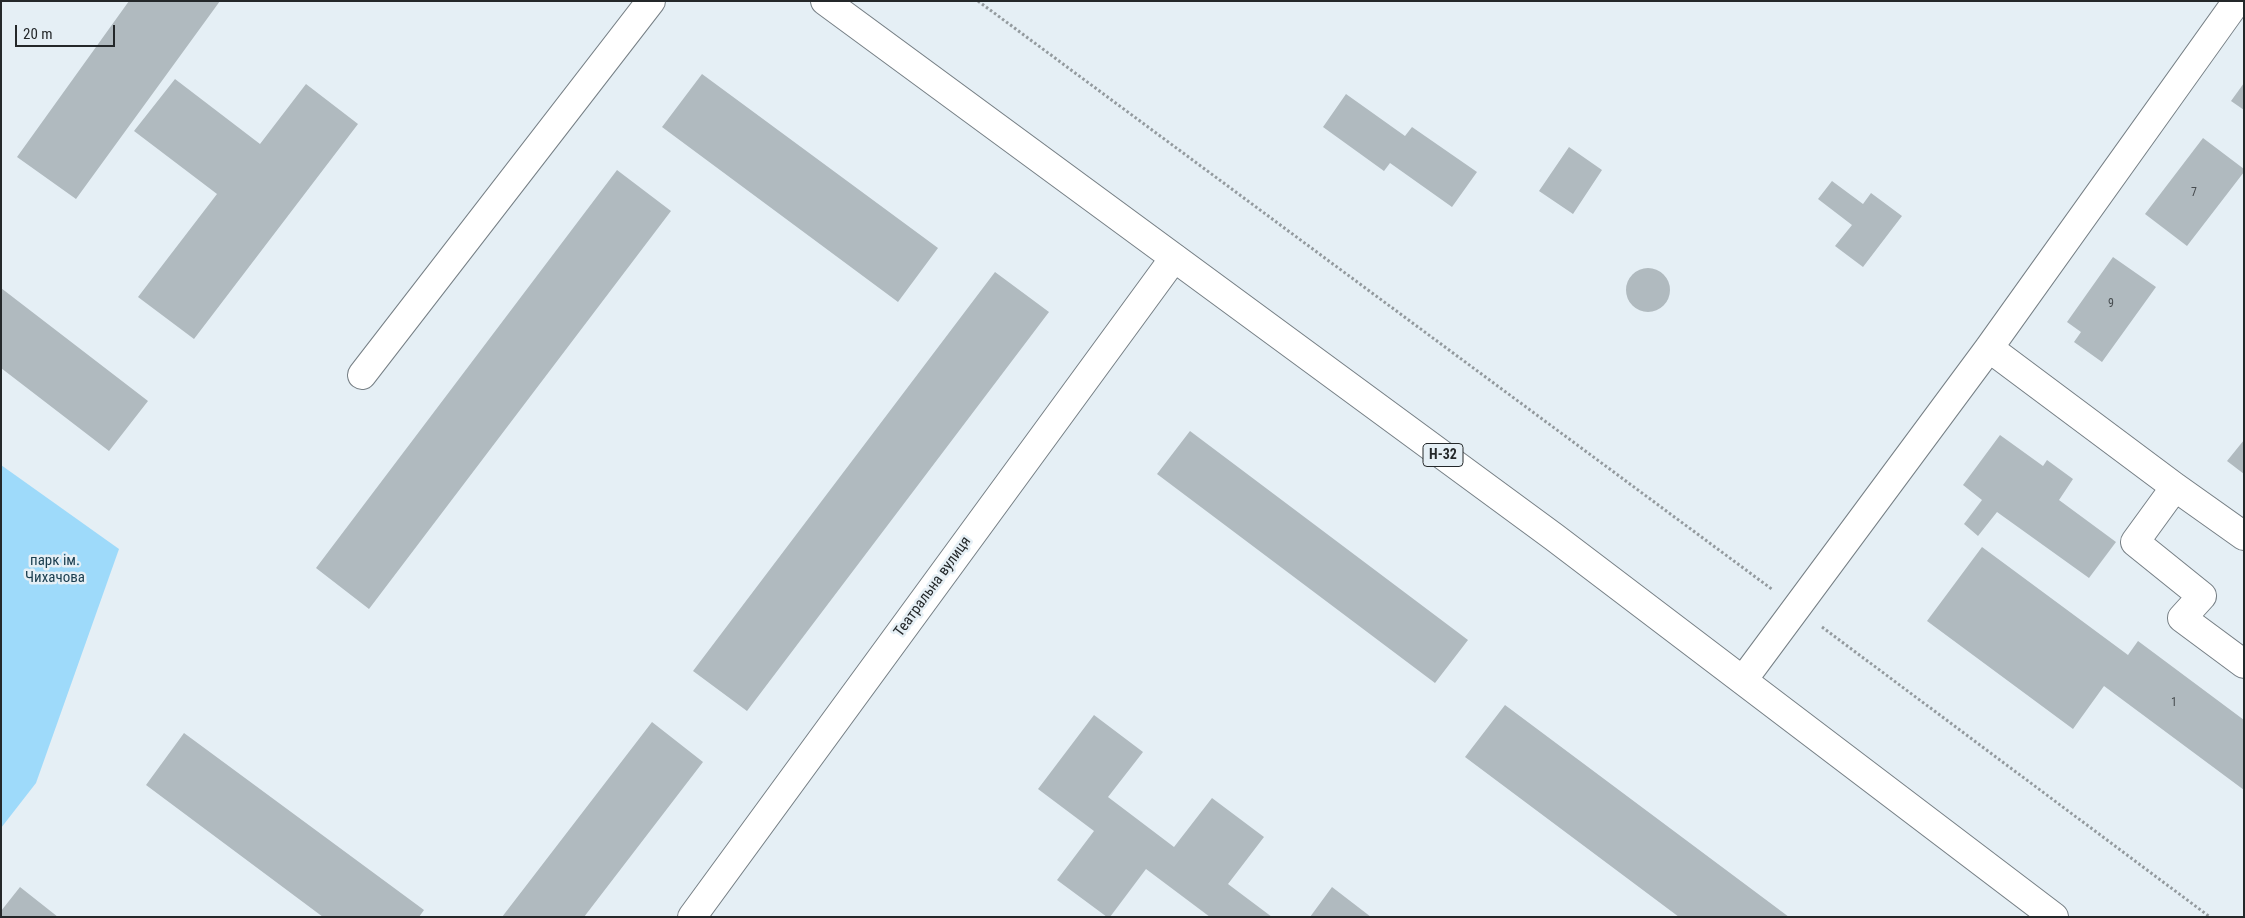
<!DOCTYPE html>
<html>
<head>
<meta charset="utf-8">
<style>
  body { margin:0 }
  #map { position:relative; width:2245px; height:918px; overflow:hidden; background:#e5eff5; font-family:"Roboto Condensed",sans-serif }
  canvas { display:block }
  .frame { position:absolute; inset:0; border:2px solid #24282a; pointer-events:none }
  .scale { position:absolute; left:15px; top:25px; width:100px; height:22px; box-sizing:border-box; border:2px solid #24282a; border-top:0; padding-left:6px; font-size:15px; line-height:18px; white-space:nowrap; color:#24282a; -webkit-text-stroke:4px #e5eff5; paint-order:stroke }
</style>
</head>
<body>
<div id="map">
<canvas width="2245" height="918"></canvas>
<div class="frame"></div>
<div class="scale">20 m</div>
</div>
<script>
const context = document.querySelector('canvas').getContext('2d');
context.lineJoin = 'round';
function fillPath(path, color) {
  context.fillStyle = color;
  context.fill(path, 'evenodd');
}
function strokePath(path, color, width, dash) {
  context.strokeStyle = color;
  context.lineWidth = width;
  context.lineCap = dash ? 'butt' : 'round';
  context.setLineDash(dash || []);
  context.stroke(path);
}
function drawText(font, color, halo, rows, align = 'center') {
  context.font = font + ' "Roboto Condensed",sans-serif';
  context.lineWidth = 5;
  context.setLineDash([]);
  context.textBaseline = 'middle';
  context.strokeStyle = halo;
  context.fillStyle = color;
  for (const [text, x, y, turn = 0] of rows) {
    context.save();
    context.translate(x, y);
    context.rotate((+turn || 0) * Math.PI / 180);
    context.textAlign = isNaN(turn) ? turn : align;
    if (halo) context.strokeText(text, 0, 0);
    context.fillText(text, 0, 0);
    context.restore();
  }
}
const green = new Path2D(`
  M1 465 119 549 36 783 1 828Z`);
const building = new Path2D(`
  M129 1H220L76 199 17 157Z
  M702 74 938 248 898 302 662 127Z
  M175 79 260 144 306 84 358 124 194 339 138 297 217 194 134 131Z
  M2244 83V110L2231 101Z
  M1346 94 1405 136 1412 127 1477 172 1452 207 1390 163 1384 171 1323 127Z
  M2203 138 2244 169V172L2187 246 2145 214Z
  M1569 147 1602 170 1573 214 1539 191Z
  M617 170 671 211 369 609 316 568Z
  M1832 181 1863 204 1871 193 1902 216 1863 267 1835 246 1852 225 1818 199Z
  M2113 257 2156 287 2102 362 2074 342 2081 332 2067 322Z
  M1626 290a22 22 0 1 1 44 0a22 22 0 1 1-44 0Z
  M995 272 1049 312 747 711 693 671Z
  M1 288 148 401 109 451 1 368Z
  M1190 431 1468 640 1435 683 1157 474Z
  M2000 435 2043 466 2047 460 2073 479 2059 500 2116 542 2089 578 1997 512 1978 536 1964 524 1982 500 1963 485Z
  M2244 440V474L2227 461Z
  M1982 547 2128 655 2138 641 2244 720V790L2104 686 2073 729 1927 621Z
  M1505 705 1789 917H1679L1465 757Z
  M1094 715 1143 752 1108 797 1174 847 1212 798 1264 837 1228 884 1272 917H1210L1146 869 1110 917H1107L1057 880 1094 831 1038 789Z
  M652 722 703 762 584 917H502Z
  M184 733 424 910 419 917H323L146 785Z
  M20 887 58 917H1V911Z
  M1332 887 1371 917H1310Z`);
const path = new Path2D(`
  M978 1 1773 590
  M1822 627 2210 917`);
const minor = new Path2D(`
  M1989 348 2175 487 2135 542 2202 596 2182 618 2244 664
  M362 375 651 1
  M2175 487 2244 536
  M1743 680 1989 348 2237 1
  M692 917 1174 258`);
const major = new Path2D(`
  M825 1 1554 537 2054 917`);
const numberNames = [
  ["7",2194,193],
  ["9",2111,304],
  ["1",2174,703]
];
const shields = [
  [1443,455,40]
];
const shieldNames = [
  ["Н-32",1443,455]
];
const parkNames = [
  ["парк ім.",55,561],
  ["Чихачова",55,578]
];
const streetNames = [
  ["Театральна вулиця",933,587,-54]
];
fillPath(green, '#9edafa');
fillPath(building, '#b0babf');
strokePath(minor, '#767f85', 30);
strokePath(major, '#767f85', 30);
strokePath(path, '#939a9e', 3, [2.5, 2.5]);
strokePath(minor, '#fff', 28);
strokePath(major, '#fff', 28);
drawText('12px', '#474c4f', null, numberNames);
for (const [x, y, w] of shields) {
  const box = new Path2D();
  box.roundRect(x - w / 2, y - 11.5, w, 23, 4);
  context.fillStyle = '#e5eff5';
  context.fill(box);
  strokePath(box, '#24282a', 1);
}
drawText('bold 14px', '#24282a', null, shieldNames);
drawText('15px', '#183c4d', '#e5eff5', parkNames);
drawText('15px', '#24282a', '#e5eff5', streetNames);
</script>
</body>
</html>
